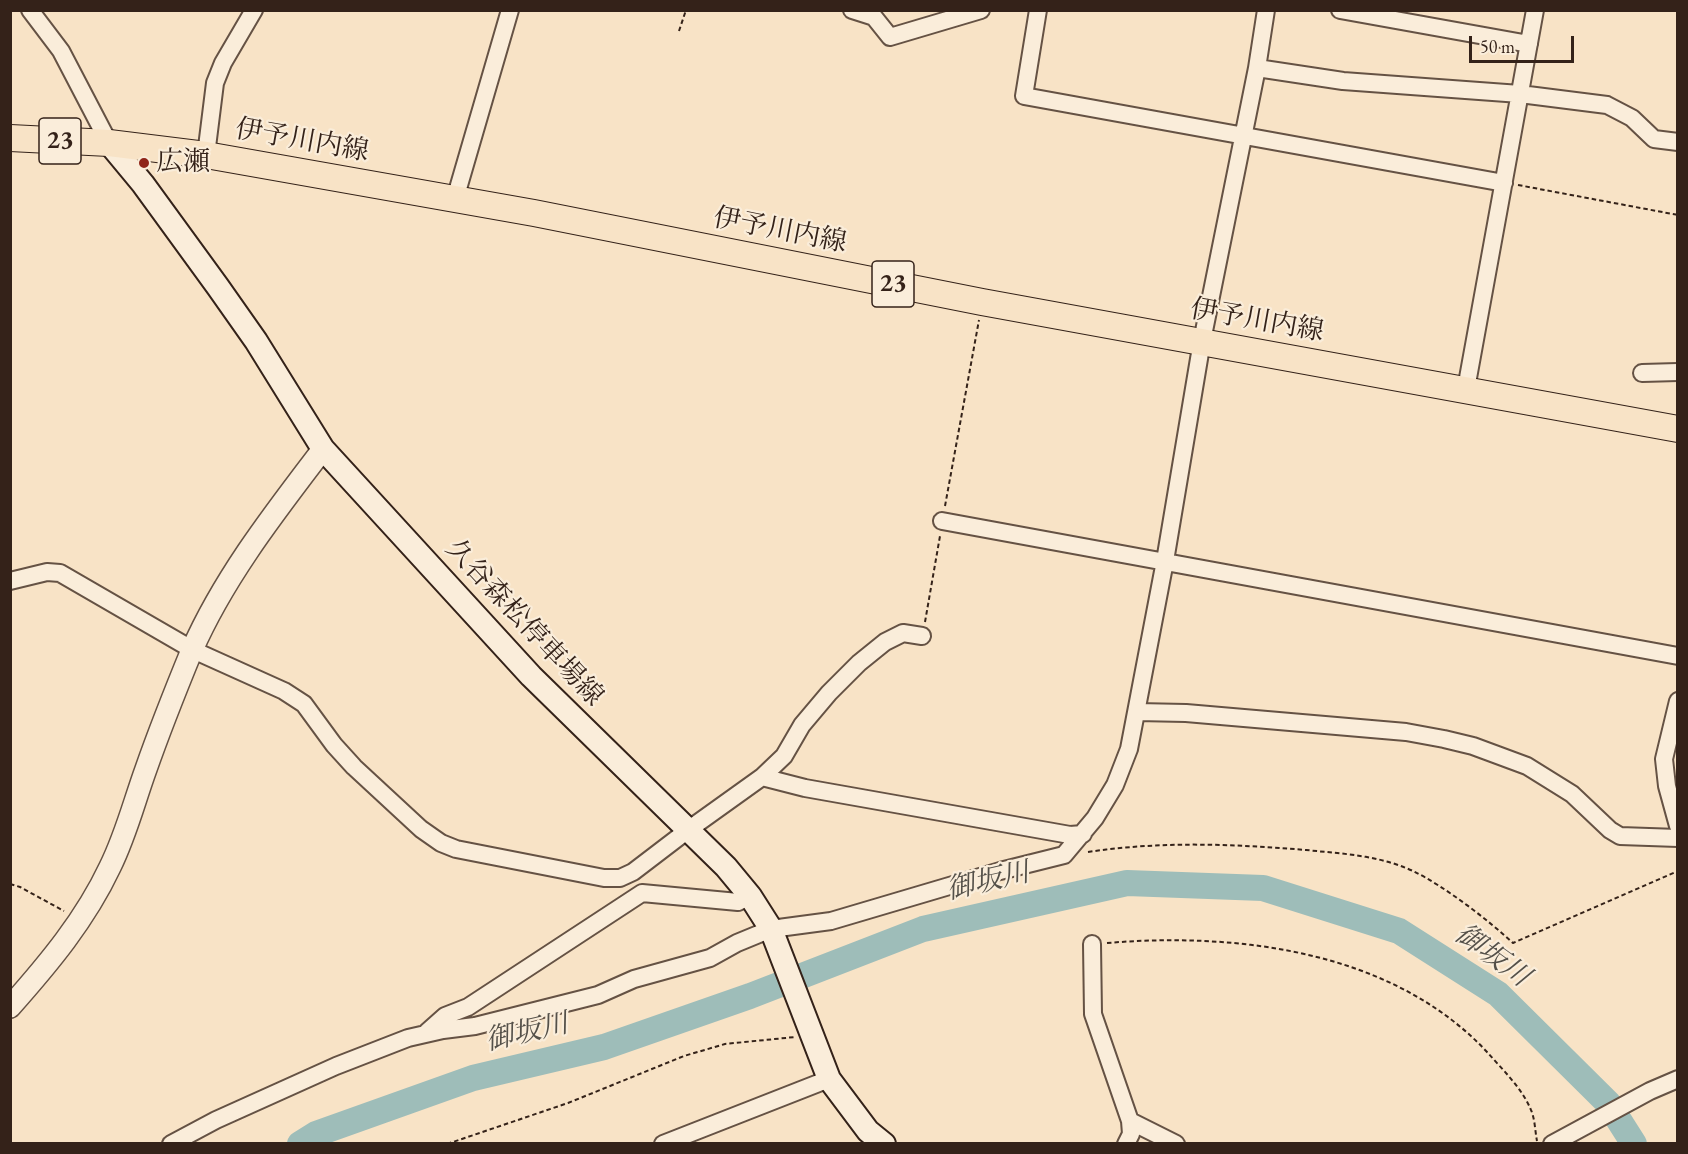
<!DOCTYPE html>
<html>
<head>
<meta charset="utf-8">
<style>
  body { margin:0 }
  #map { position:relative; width:1688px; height:1154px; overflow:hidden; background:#f8e3c6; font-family:"EB Garamond",serif }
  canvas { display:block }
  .frame { position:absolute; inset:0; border:12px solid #342219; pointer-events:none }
  .scale { position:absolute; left:1469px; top:36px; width:105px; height:27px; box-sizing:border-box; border:3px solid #342219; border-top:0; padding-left:8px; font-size:18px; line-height:21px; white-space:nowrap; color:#342219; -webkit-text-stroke:4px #faedda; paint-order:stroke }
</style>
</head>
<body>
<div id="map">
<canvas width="1688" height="1154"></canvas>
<div class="frame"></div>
<div class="scale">50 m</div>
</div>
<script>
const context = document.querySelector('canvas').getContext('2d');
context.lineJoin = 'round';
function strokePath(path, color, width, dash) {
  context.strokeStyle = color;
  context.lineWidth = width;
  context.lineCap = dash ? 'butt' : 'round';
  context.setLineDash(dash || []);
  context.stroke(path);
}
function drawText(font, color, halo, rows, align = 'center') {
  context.font = font + ' "EB Garamond","Noto Serif JP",serif';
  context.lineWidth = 4.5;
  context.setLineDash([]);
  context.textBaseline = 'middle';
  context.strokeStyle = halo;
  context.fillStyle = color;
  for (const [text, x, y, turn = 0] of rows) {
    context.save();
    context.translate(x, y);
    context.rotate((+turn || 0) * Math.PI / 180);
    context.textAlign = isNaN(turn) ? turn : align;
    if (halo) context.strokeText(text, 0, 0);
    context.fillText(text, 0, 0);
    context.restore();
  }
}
const river = new Path2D(`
  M300 1144 316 1134 473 1078 604 1047 750 996 923 929 1127 883 1263 888 1399 931 1498 994 1608 1103 1634 1144`);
const path = new Path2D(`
  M679 31 686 10
  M1518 185 1678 215
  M945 506 979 320
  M925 622 940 536
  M1088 852C1160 841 1234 844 1306 850 1344 854 1378 855 1413 871 1444 886 1487 919 1513 943L1678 871
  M10 884 20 887 64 911
  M1107 943C1238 932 1393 951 1487 1052 1502 1069 1522 1088 1531 1110 1535 1119 1535 1131 1537 1141
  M447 1144 568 1103 684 1056 725 1044 795 1037`);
const minor = new Path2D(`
  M30 10 61 51 109 143
  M852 10 874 17 890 37 981 10
  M1038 10 1024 96 1504 183
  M1340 10 1529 44
  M1257 68 1343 81 1520 94 1607 105 1632 118 1654 139 1678 142
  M206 155 215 83 223 63 254 10
  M455 199 510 10
  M1642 373 1678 372
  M1466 389 1535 10
  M942 521 1678 656
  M10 581 47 572 60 573 193 650 284 691 304 704 334 745 354 767 421 829 441 843 456 849 604 878H620L633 872 688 830 762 777 784 756 802 725 829 693 859 663 885 642 903 633 922 636
  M1678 701 1664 759 1667 786 1678 826
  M1137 712 1186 713 1406 732 1444 739 1473 746 1527 766 1572 794 1610 830 1620 836 1678 838
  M762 777 805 788 1070 835 1083 834
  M1092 944 1093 1014 1130 1121
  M427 1032 445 1016 468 1007 642 893 738 902 750 896
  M171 1144 216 1120 336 1066 408 1038 443 1030 475 1026 598 995 634 979 710 958 737 943 771 929 831 921 1000 871 1064 855 1095 818 1115 785 1129 749 1165 561 1202 341 1257 68 1266 10
  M663 1144 829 1079
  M1126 1144 1131 1134 1130 1121 1176 1144
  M1552 1144 1650 1091 1678 1079`);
const tertiary = new Path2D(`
  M10 1007C49 963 85 920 110 867 126 835 134 802 146 769 160 729 176 689 192 650 224 577 275 512 323 449`);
const secondary = new Path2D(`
  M109 143 143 184 218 287 256 341 323 449 531 676 726 867 750 896 771 929 829 1079 868 1131 884 1144`);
const primary = new Path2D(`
  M10 138 109 143 206 155 534 213 982 302 1678 429`);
const markers = [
  [144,163,6,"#8f2418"]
];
const shields = [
  [60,141,42],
  [893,284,42]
];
const shieldNames = [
  ["23",60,141],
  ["23",893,284]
];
const streetNames = [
  ["伊予川内線",302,141,10],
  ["伊予川内線",780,231,11],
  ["伊予川内線",1257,321,10],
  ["久谷森松停車場線",524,623,47]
];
const poiNames = [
  ["広瀬",156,163]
];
const waterNames = [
  ["御坂川",988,882,-13],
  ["御坂川",1492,956,36],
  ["御坂川",527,1033,-13]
];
strokePath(river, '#9ebdb9', 26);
strokePath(minor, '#655244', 20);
strokePath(tertiary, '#655244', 24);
strokePath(secondary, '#342219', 26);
strokePath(primary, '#342219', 28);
strokePath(path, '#342219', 2, [4.5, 3]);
strokePath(minor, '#faedda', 16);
strokePath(tertiary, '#faedda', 21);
strokePath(secondary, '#faedda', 22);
strokePath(primary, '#f8e3c6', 26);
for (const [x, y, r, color] of markers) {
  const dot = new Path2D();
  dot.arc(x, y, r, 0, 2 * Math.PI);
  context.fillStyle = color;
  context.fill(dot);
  strokePath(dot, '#faedda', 2);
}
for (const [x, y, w] of shields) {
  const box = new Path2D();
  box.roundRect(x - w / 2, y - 23, w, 46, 4.5);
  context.fillStyle = '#faedda';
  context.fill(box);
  strokePath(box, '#342219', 1.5);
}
drawText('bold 26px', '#342219', null, shieldNames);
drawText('27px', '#342219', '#faedda', streetNames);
drawText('27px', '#342219', '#faedda', poiNames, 'left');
drawText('italic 28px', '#545049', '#faedda', waterNames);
</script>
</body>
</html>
